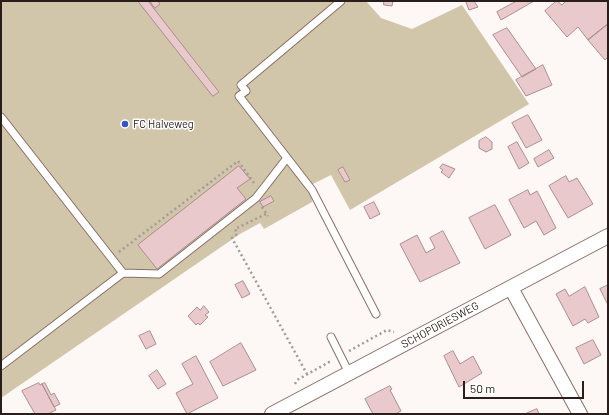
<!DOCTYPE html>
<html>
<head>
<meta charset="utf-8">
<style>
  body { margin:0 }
  #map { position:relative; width:609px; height:415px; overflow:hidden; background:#fdf7f5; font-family:Barlow,sans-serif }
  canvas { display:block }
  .frame { position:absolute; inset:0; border:2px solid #291e1b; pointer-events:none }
  .scale { position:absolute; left:463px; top:381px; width:121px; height:18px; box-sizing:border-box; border:2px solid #291e1b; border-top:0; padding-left:5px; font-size:12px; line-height:14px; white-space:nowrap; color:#291e1b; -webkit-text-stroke:3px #fff; paint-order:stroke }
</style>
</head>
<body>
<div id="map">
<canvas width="609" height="415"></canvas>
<div class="frame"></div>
<div class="scale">50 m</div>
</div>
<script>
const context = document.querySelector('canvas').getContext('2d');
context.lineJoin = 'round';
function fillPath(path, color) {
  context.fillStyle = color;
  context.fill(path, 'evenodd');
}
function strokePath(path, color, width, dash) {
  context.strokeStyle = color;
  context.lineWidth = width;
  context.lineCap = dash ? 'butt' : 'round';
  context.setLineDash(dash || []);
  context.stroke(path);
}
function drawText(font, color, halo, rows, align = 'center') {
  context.font = font + ' Barlow,sans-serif';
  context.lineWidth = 3;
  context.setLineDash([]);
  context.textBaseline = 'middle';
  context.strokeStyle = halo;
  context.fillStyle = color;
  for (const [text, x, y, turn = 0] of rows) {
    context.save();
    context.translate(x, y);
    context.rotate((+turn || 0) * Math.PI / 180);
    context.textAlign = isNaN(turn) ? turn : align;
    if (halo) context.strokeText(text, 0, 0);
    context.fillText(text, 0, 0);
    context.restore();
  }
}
const green = new Path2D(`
  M1 1H366L381 18 412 29 462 5 529 104 350 210 331 175 311 185 312 202 264 229 260 223 240 234 1 398Z`);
const building = new Path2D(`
  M138 1H148L219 92 213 96Z
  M150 1H158L160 4 155 8Z
  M384 1H393L392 6 384 5Z
  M468 1H474L478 7 469 10 466 2Z
  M517 1H534L501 20 497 12Z
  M557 1 562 5 566 1H608V24L588 40 578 27 567 37 545 11Z
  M608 24V57L605 60 588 40Z
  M507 28 536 69 522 77 493 35Z
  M543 65 552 85 526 96 516 80Z
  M528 115 542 140 526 148 512 123Z
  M486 137 492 142V149L486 152 479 148V141Z
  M517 142 529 163 519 169 508 147Z
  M549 150 554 158 538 167 534 159Z
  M443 164 455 169 449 178 441 172 443 170 440 168Z
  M239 166 250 179 237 188 246 199 157 269 138 245Z
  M343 167 350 180 345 182 338 170Z
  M566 176 569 182 577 178 593 204 568 218 549 186Z
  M528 190 530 195 537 191 556 228 544 235 536 221 524 228 509 200Z
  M271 196 274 201 263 207 260 202Z
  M374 202 380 214 370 219 364 207Z
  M495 205 511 235 485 249 469 218Z
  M443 231 460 263 420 282 400 244 417 235 426 253 435 248 430 238Z
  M243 281 250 294 242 298 235 285Z
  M608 285V305L600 289Z
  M585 287 599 317 588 323 585 319 573 326 556 294 565 289 569 296Z
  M204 306 209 312 205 315 208 317 200 325 198 323 196 325 188 316 197 307 200 310Z
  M150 331 156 344 146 349 139 336Z
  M593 340 601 355 584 364 576 348Z
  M241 343 256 370 223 386 210 362Z
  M453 351 460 364 473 356 482 373 459 387 444 356Z
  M196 356 218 398 187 414 176 393 193 384 182 364Z
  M157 370 166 384 158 389 149 376Z
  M39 383 40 385 42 384 56 410 48 414H35L22 391Z
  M45 383 51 395 54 393 60 404 54 407 42 384Z
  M390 386 392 389 390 390 401 411 395 414H373L365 399Z
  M537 409 539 414H525Z`);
const path = new Path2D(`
  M262 207 268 216
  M266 214 235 229 237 234 232 238 307 374
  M119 252 238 161 254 183
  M349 351 387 330 394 332
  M295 384 297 380 331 361`);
const service = new Path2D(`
  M341 1 241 85 246 91 239 96 312 190 376 314
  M1 117 123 273
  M331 337 349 373
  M1 366 123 273 159 274 256 198 287 158`);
const minor = new Path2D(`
  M511 288 580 414
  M272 414 608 236`);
const markers = [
  [125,124,4,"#3c52c4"]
];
const poiNames = [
  ["FC Halveweg",133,124]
];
const streetNames = [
  ["SCHOPDRIESWEG",440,325,-28]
];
fillPath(green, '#d1c6aa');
fillPath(building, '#e9c9cb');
strokePath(building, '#ac8e90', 1);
strokePath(service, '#8b6f67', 9);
strokePath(minor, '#8b6f67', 16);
strokePath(path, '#a39b99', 2.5, [2, 3]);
strokePath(service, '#fff', 7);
strokePath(minor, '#fff', 14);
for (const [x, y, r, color] of markers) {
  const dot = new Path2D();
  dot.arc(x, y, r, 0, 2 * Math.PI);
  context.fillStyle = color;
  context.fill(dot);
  strokePath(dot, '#fff', 1.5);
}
drawText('11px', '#291e1b', '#fff', poiNames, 'left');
drawText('11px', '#291e1b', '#fff', streetNames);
</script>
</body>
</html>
